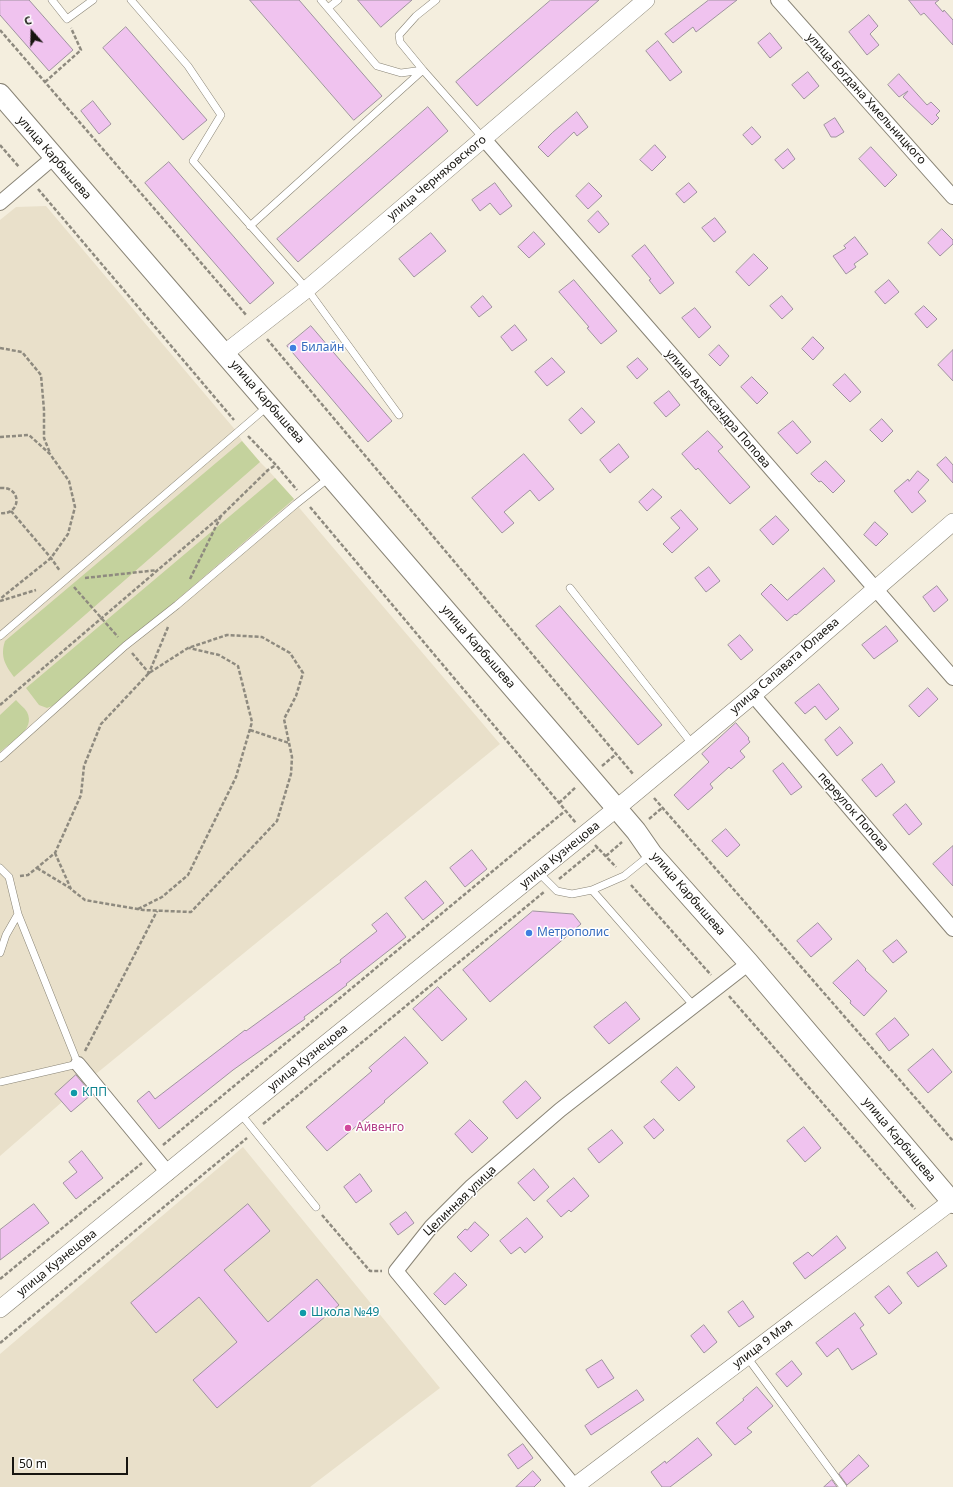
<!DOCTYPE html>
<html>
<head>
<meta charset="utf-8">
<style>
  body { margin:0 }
  #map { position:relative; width:953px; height:1487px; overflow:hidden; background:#f4eede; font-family:"Noto Sans",sans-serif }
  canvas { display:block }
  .north { position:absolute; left:12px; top:12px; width:40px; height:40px; -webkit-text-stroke:3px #fff; paint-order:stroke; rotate:340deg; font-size:11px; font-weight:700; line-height:16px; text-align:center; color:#171510 }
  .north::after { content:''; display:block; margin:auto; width:14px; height:18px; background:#171510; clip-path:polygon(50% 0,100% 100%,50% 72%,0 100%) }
  .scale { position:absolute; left:12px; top:1457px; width:116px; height:18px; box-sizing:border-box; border:2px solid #171510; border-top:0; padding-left:5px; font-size:12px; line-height:14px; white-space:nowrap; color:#171510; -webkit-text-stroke:3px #fff; paint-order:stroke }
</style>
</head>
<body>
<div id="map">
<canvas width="953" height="1487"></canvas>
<div class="north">С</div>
<div class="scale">50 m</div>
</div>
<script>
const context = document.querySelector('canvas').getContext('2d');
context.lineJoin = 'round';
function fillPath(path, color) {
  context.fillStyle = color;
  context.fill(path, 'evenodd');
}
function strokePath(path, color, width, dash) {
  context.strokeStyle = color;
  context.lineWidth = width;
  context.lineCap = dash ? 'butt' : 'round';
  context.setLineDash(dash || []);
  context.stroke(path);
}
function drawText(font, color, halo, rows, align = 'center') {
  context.font = font + ' "Noto Sans",sans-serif';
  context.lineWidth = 3;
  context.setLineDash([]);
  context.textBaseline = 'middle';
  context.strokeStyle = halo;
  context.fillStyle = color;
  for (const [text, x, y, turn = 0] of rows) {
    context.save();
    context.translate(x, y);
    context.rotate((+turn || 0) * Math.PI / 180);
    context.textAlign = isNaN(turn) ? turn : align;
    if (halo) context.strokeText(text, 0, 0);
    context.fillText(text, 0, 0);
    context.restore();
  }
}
const built = new Path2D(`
  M46 206 237 432 242 441 260 462 268 470 294 499 296 504 500 744 86 1082 94 1092 71 1112 62 1102 0 1156V220L16 207Z
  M243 1147 440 1388 310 1487H0V1354Z`);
const green = new Path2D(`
  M242 441 260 462 14 677C5 665 0 656 5 641Z
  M275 478 294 499 55 705 47 708 39 705 26 688Z
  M16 700C19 704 24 707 27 712 36 730 12 741 0 752V715Z`);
const building = new Path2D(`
  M0 0H29L73 50 49 71 0 15Z
  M250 0H299L382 96 354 120Z
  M358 0H412L381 27Z
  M551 0H599L477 106 456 82Z
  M709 0H737L696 32 693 27 673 43 665 34Z
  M909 0H939L935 3 943 12 944 10 953 20V45L924 13 921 15Z
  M869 15 878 26 870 34 879 45 867 55 849 32Z
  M126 27 207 120 183 140 103 48Z
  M770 33 782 48 770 58 758 43Z
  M658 41 682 72 670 81 646 51Z
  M808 72 819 86 804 99 792 85Z
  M899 74 927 105 931 102 940 111 936 115 939 118 932 125 903 97 908 91 899 97 888 85Z
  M93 101 111 124 99 134 81 111Z
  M428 107 448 131 298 262 277 239Z
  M577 112 588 127 577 136 574 132 548 157 538 147 552 133Z
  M835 118 844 132 836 137H831L824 125Z
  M752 127 761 137 752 145 743 135Z
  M655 145 666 157 652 171 640 160Z
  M871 147 897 175 885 187 859 159Z
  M788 149 795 159 783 169 775 160Z
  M169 162 274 283 250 304 145 183Z
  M495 183 512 206 500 215 490 203 480 211 472 200Z
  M589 183 602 196 588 209 576 196Z
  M689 183 697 192 684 203 676 194Z
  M598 211 609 224 599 233 588 221Z
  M715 218 726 232 714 242 702 228Z
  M942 229 953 240V244L940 256 928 243Z
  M534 232 545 244 529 258 518 247Z
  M431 233 446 251 414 277 399 259Z
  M855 237 868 254 854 264 856 267 846 274 833 256 846 248 844 246Z
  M645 245 674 283 660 294 649 280 651 279 632 256Z
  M754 254 768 268 749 286 736 272Z
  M574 280 617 331 601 344 587 328 589 327 559 292Z
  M889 280 899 292 885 304 875 292Z
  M483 296 492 307 479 317 471 307Z
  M782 296 793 309 782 319 770 306Z
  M924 306 937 319 927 328 915 314Z
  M695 308 711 327 699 338 682 318Z
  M515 325 527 340 512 351 501 337Z
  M311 326 392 421 368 442 287 346Z
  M813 337 824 348 813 360 802 349Z
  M719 345 729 356 720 366 709 355Z
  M953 350V381L938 365Z
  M552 358 565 372 547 386 535 372Z
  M638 358 648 369 637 379 627 367Z
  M845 374 861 392 850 402 833 385Z
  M752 377 768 393 757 404 741 387Z
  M669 391 680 405 666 417 654 403Z
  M582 408 595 422 581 434 569 420Z
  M882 419 893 431 882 442 870 430Z
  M793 421 811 442 797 454 778 433Z
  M708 431 723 447 718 451 750 487 730 504 698 468 696 470 682 454Z
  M619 444 629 457 610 473 600 460Z
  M524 454 554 489 539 501 530 490 504 512 514 523 502 533 472 498Z
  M946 457 953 465V483L937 465Z
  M826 461 845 481 833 493 821 481 819 482 811 474Z
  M918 471 929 480 918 492 926 501 912 513 894 491 908 479 909 481Z
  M653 489 662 497 647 511 639 502Z
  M681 510 698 529 672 553 663 544 680 528 671 518Z
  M776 516 789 530 773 545 760 530Z
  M875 522 888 534 876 546 864 535Z
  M709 567 720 581 706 592 695 578Z
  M824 568 835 581 796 615 795 614 787 621 761 594 771 584 787 600Z
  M937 586 948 600 934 612 923 597Z
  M560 606 662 725 638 745 536 626Z
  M886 626 898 641 874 659 862 645Z
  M740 635 753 650 741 660 728 645Z
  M819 684 839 709 826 720 815 706 805 714 795 703Z
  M928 688 938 699 919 717 909 706Z
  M736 723 749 738 748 739 750 742 740 751 745 757 731 769 729 767 710 784 713 788 688 810 674 795 709 762 702 754Z
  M840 727 853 743 837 756 825 740Z
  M783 763 802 787 791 795 773 771Z
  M882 764 895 782 876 797 862 780Z
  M906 804 922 824 909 835 893 815Z
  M726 829 740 845 727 857 712 841Z
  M953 846V886L933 864Z
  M472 850 487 869 465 887 450 868Z
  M426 881 444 903 423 920 405 898Z
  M533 911 573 914 581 924 490 1002 463 970Z
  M387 913 406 937 346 984 347 985 304 1017 305 1019 233 1070 159 1129 137 1101 149 1091 155 1099 245 1030 246 1031 341 962 340 960 377 931 372 925Z
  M818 923 832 939 811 957 797 941Z
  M897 940 907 952 893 963 883 951Z
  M858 960 866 969 865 970 887 991 864 1016 850 1003 851 1001 833 983Z
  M438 987 467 1019 442 1041 413 1009Z
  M626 1002 640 1019 609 1044 594 1027Z
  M895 1018 909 1035 889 1051 876 1034Z
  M405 1037 428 1063 384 1101 385 1102 327 1151 306 1127 372 1071 369 1068Z
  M933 1049 952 1072 928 1093 908 1070Z
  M677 1067 695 1087 679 1101 661 1082Z
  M76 1075 92 1094 71 1112 55 1094Z
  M526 1081 541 1098 517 1119 503 1102Z
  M654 1119 664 1130 654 1139 644 1127Z
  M470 1120 488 1138 472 1153 455 1134Z
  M804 1127 821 1148 805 1162 787 1141Z
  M612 1130 623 1143 599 1163 588 1149Z
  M82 1151 103 1178 76 1199 63 1183 77 1172 69 1162Z
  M534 1169 549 1187 534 1201 518 1183Z
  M360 1174 372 1191 356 1203 344 1187Z
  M574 1178 589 1196 571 1212 569 1210 561 1217 547 1201Z
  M34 1204 49 1223 0 1260V1230Z
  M248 1204 270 1231 224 1270 268 1322 317 1279 339 1305 217 1408 193 1380 237 1342 199 1297 156 1333 131 1303Z
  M406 1212 414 1223 398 1235 390 1224Z
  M527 1218 543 1237 525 1253 520 1247 511 1254 500 1241Z
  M475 1222 489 1235 471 1252 457 1237 465 1229 467 1230Z
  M837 1236 846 1248 805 1279 793 1263 808 1252 812 1256Z
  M937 1252 947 1266 918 1287 907 1273Z
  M455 1273 467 1285 445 1305 434 1294Z
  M889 1286 902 1303 889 1314 875 1297Z
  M743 1301 754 1317 739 1327 728 1312Z
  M855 1313 864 1325 860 1328 877 1354 852 1370 838 1348 827 1357 816 1343Z
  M704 1325 717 1342 704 1353 691 1336Z
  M602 1360 614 1378 598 1388 586 1370Z
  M792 1361 802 1374 787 1387 776 1374Z
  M757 1387 773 1406 747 1428 752 1432 735 1445 716 1423 744 1400 743 1399Z
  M637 1390 644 1400 591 1435 585 1426Z
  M698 1438 712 1455 670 1487H662L651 1472 665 1461 666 1463Z
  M523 1444 533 1458 518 1469 508 1455Z
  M859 1455 869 1466 847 1485 839 1474Z
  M533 1471 541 1480 534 1487H516Z
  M832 1480 837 1487H824Z`);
const path = new Path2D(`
  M0 30 247 316
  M45 82 81 50 71 28
  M0 145 19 167
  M38 189 234 420
  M267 339 633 774
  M0 348 22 352 41 375 44 410V438L50 453
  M248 436 276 465 297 490
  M0 437 29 435 50 454 69 481 75 507 68 534 51 558 0 599
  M0 488C23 486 21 516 0 513
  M310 507 576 823
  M11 511 51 558 60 571
  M85 578 158 570
  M190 579 221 516
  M74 587 118 637
  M0 601 36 590
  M132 653 149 673 168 627
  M0 705 221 516 268 470 276 465
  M250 730 289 743
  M602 766 616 754
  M654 798 953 1141
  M559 803 576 787
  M649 819 662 808
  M595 845 616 867
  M606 856 622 842
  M37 868 70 888
  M20 876 28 875 55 853 81 795 84 766 101 724 149 673 188 648 227 635 262 637 290 653 303 673 296 696 284 719 292 757 291 774 277 821 191 912 143 910 85 900 71 889 55 853
  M559 879 598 847
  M631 885 711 975
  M138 909 162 897 188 875 236 777 252 722 238 666 219 655 189 648
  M729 996 915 1209
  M85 1051 157 911
  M263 1124 544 892
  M163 1145 565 811
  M322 1215 370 1271H382
  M0 1279 142 1163
  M0 1343 247 1138`);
const service = new Path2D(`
  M52 0 67 19 93 0
  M131 0 188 66 221 115 193 161 307 289 399 415
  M321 0 377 66 401 73 423 70 483 138
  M328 8 338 0
  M250 226 423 70 400 42 399 35 416 16 436 0
  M570 588 693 745
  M0 636 268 406
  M0 758 125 646 177 605 296 504 330 477
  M0 868 9 877 18 914 78 1064 0 1082
  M538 872 557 891 572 894 592 890 624 876 650 855
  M592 890 694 1006
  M0 953 6 935 18 914
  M240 1113 316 1207
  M747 1357 843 1487`);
const minor = new Path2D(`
  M778 0 953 197
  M483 138 953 678
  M0 203 54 157
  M753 695 953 929
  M78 1064 168 1173
  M575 1487 396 1271 431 1227 472 1186 560 1110 749 963`);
const tertiary = new Path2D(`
  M225 353 307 289 646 0
  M0 1309 240 1113 617 808 753 695 953 522
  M574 1487 952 1201`);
const secondary = new Path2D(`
  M0 94 589 776 636 831 652 854 749 963 953 1203`);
const markers = [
  [293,348,4,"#3f7fe0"],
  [529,933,4,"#3f7fe0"],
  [74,1093,4,"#0f9aa8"],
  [348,1128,4,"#d1479c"],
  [303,1313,4,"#0f9aa8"]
];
const streetNames = [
  ["улица Богдана Хмельницкого",866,99,48],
  ["улица Карбышева",54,158,49],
  ["улица Черняховского",437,178,-40],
  ["улица Карбышева",267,402,49],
  ["улица Александра Попова",718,409,49],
  ["улица Карбышева",478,647,49],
  ["улица Салавата Юлаева",785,666,-41],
  ["переулок Попова",853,812,49],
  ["улица Кузнецова",560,855,-39],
  ["улица Карбышева",688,894,49],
  ["улица Кузнецова",308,1058,-39],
  ["улица Карбышева",899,1140,50],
  ["Целинная улица",460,1201,-44],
  ["улица Кузнецова",57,1263,-39],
  ["улица 9 Мая",763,1344,-37]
];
const shopNames = [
  ["Билайн",301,348],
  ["Метрополис",537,933]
];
const cultureNames = [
  ["КПП",82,1093],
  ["Школа №49",311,1313]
];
const hotelNames = [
  ["Айвенго",356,1128]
];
fillPath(built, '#e9e0ca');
fillPath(green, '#c4d29d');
fillPath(building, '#f0c3ef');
strokePath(building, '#9f939f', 1);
strokePath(service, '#888375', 8);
strokePath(minor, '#888375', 16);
strokePath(tertiary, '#888375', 18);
strokePath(secondary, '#888375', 22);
strokePath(path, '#8e8a7f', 2.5, [4, 2]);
strokePath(service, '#fff', 7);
strokePath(minor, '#fff', 14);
strokePath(tertiary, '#fff', 17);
strokePath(secondary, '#fff', 20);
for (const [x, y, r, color] of markers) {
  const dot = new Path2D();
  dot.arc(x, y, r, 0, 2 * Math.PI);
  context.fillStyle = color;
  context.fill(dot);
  strokePath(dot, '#fff', 1.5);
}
drawText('12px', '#171510', '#fff', streetNames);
drawText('12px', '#366cbe', '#fff', shopNames, 'left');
drawText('12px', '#0d838f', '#fff', cultureNames, 'left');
drawText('12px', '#b23c85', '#fff', hotelNames, 'left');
</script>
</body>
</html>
